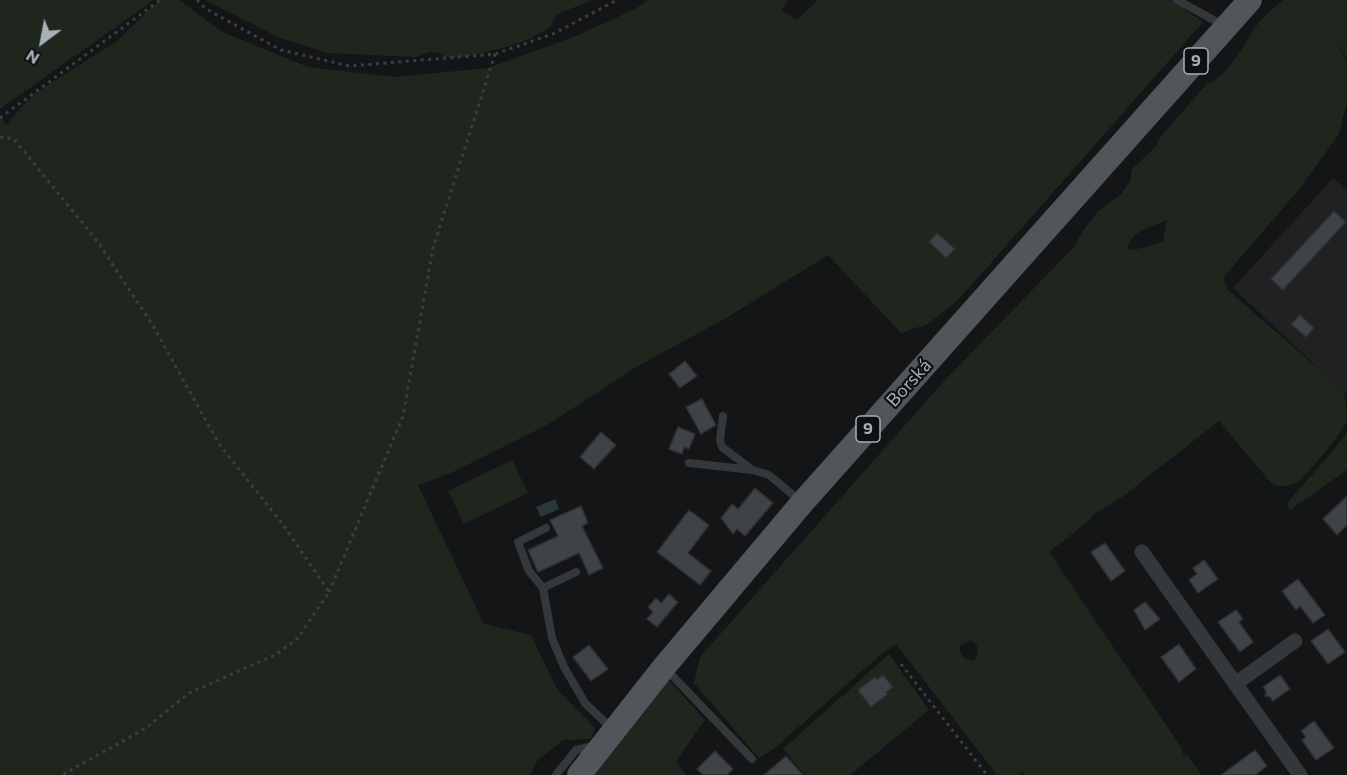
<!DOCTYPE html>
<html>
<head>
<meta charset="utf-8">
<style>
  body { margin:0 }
  #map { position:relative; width:1347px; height:775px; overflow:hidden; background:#141516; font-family:Commissioner,sans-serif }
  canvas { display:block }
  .north { position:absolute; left:12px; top:12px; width:60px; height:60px; -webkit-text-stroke:4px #0f1011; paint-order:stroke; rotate:212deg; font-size:16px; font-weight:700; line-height:24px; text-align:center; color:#a5b0b7 }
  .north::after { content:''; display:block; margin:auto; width:21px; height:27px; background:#a5b0b7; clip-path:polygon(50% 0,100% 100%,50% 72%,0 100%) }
</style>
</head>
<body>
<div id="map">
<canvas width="1347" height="775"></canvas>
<div class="north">N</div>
</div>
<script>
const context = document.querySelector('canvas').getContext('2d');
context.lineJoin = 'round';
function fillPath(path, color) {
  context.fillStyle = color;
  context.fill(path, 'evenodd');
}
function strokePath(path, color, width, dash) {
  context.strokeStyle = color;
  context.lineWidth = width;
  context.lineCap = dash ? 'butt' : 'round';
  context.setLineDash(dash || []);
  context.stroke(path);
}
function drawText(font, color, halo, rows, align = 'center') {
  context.font = font + ' Commissioner,sans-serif';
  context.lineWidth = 4.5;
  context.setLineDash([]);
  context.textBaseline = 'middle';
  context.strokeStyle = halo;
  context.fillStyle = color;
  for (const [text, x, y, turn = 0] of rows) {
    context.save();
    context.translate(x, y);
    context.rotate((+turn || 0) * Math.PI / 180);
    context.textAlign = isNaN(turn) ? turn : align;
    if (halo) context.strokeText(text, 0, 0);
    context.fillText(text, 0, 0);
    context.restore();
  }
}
const built = new Path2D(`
  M1333 178 1347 191V395L1233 288Z`);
const green = new Path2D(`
  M0 0H154L0 109Z
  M159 0H179L222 32 308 67 395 77 488 68 576 36 635 9 648 0H788L782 11 797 20 818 0H1171L1203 22 983 272 957 301 928 324 901 333 828 255 728 317 636 367 549 424 451 473 418 485 484 624 531 635 557 689 595 728 591 739 563 740 537 761 530 775H0V115L6 125 32 95 117 41Z
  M205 0H593L557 14 550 27 531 38 507 47 461 58 445 57 439 53 429 52 416 57 328 53 280 38Z
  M1283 0H1347V60L1336 38 1347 63V101L1339 134 1297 192 1223 278 1228 290 1344 391C1346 400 1347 414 1346 423 1341 434 1303 481 1294 484 1286 487 1277 487 1271 483L1219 421 1122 497 1093 515 1091 519 1049 552 1181 747 1184 756 1187 755 1202 775H1023L1024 772 1019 775H997L896 644 879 656 776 747 759 758 694 683 700 657 944 381 1074 247 1080 235 1097 212 1121 194 1130 181 1132 169 1156 146 1160 137 1207 84C1230 77 1246 37 1262 19 1268 12 1276 6 1283 0ZM1167 220 1163 242 1133 250 1127 249C1133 229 1149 228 1167 220ZM971 640 977 646 978 654 974 660 965 659 959 651 961 645Z
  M1347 432V470L1290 510 1287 503 1332 452Z
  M512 460 528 493 464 524 448 491Z
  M889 654 929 710 850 775H805L783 749Z
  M666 677 705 720 676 761 686 775H589Z`);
const water = new Path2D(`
  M555 499 559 509 541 517 536 507Z`);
const building = new Path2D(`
  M1334 211 1346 222 1283 290 1271 279Z
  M937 233 955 249 946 258 929 242Z
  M1300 315 1314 328 1306 337 1291 324Z
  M685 361 697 376 680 388 669 374Z
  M702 399 716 425 701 434 686 407Z
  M678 427 695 434 689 449 684 447 682 454 669 449Z
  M601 432 616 445 594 469 580 457Z
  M755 488 773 503 745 536 737 529 733 534 721 518 732 504 738 509Z
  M1347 496V525L1337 535 1323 519Z
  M581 506 588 523 582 526 603 568 589 575 579 553 538 572 528 550 558 536 550 520Z
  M689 510 709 525 688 553 711 571 700 585 657 552Z
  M1105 543 1125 571 1111 581 1091 552Z
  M1204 560 1218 579 1198 593 1189 580 1197 574 1193 568Z
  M1298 579 1325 615 1313 623 1300 606 1296 610 1282 591Z
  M669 594 678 602 657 627 647 619 653 612 648 607 656 598 661 603Z
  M1145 602 1160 619 1145 630 1134 610Z
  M1236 610 1243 619 1239 622 1253 642 1240 652 1218 622Z
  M1328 629 1345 652 1328 664 1311 641Z
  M1179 644 1196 669 1179 682 1161 657Z
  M589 645 608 669 591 681 573 657Z
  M883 675 893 687 886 692 888 694 871 707 858 690 875 677 877 680Z
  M1280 675 1290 689 1273 701 1270 697 1265 696 1266 691 1263 687Z
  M1314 721 1334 748 1316 760 1302 740 1306 737 1301 731Z
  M1255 750 1267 766 1255 775H1221Z
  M715 751 733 769 727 775H703L697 769Z
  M786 756 803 775H764Z`);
const path = new Path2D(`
  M197 0 206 9 281 50 349 66 495 54 553 34 617 0
  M0 118 160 0
  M0 137 14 139 97 241 152 324 219 444 284 526 329 592 298 638 275 655 189 693 146 728 62 775
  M329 592 403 416 433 248 495 54
  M901 664 987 775`);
const lane = new Path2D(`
  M1177 0 1223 25
  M723 416 720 440 722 447 751 469
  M689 463 753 470 769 475 799 500
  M546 528 518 542 529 571 543 588 552 638 564 667 585 703 612 729
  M543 588 576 572
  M666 669 752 759
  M556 775 576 750 593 746`);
const street = new Path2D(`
  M1142 552 1300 775
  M1235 684 1295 641`);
const primary = new Path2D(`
  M579 775 664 667 802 503 1250 0`);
const shields = [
  [1196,61,24],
  [868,429,24]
];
const shieldNames = [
  ["9",1196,61],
  ["9",868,429]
];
const streetNames = [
  ["Borská",909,383,-48]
];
fillPath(built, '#202123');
fillPath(green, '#1f261e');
fillPath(water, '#2a383b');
fillPath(building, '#404346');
strokePath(building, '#2e2f32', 1.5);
strokePath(path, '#3b3f43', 3, [3, 4.5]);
strokePath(lane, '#35383b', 8);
strokePath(street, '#35383b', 15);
strokePath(primary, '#51565b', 24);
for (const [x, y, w] of shields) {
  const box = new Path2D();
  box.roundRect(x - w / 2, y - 13, w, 26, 4.5);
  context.fillStyle = '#0f1011';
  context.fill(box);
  strokePath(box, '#a5b0b7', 1.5);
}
drawText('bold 16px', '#a5b0b7', null, shieldNames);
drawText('18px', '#a5b0b7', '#0f1011', streetNames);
</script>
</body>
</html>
